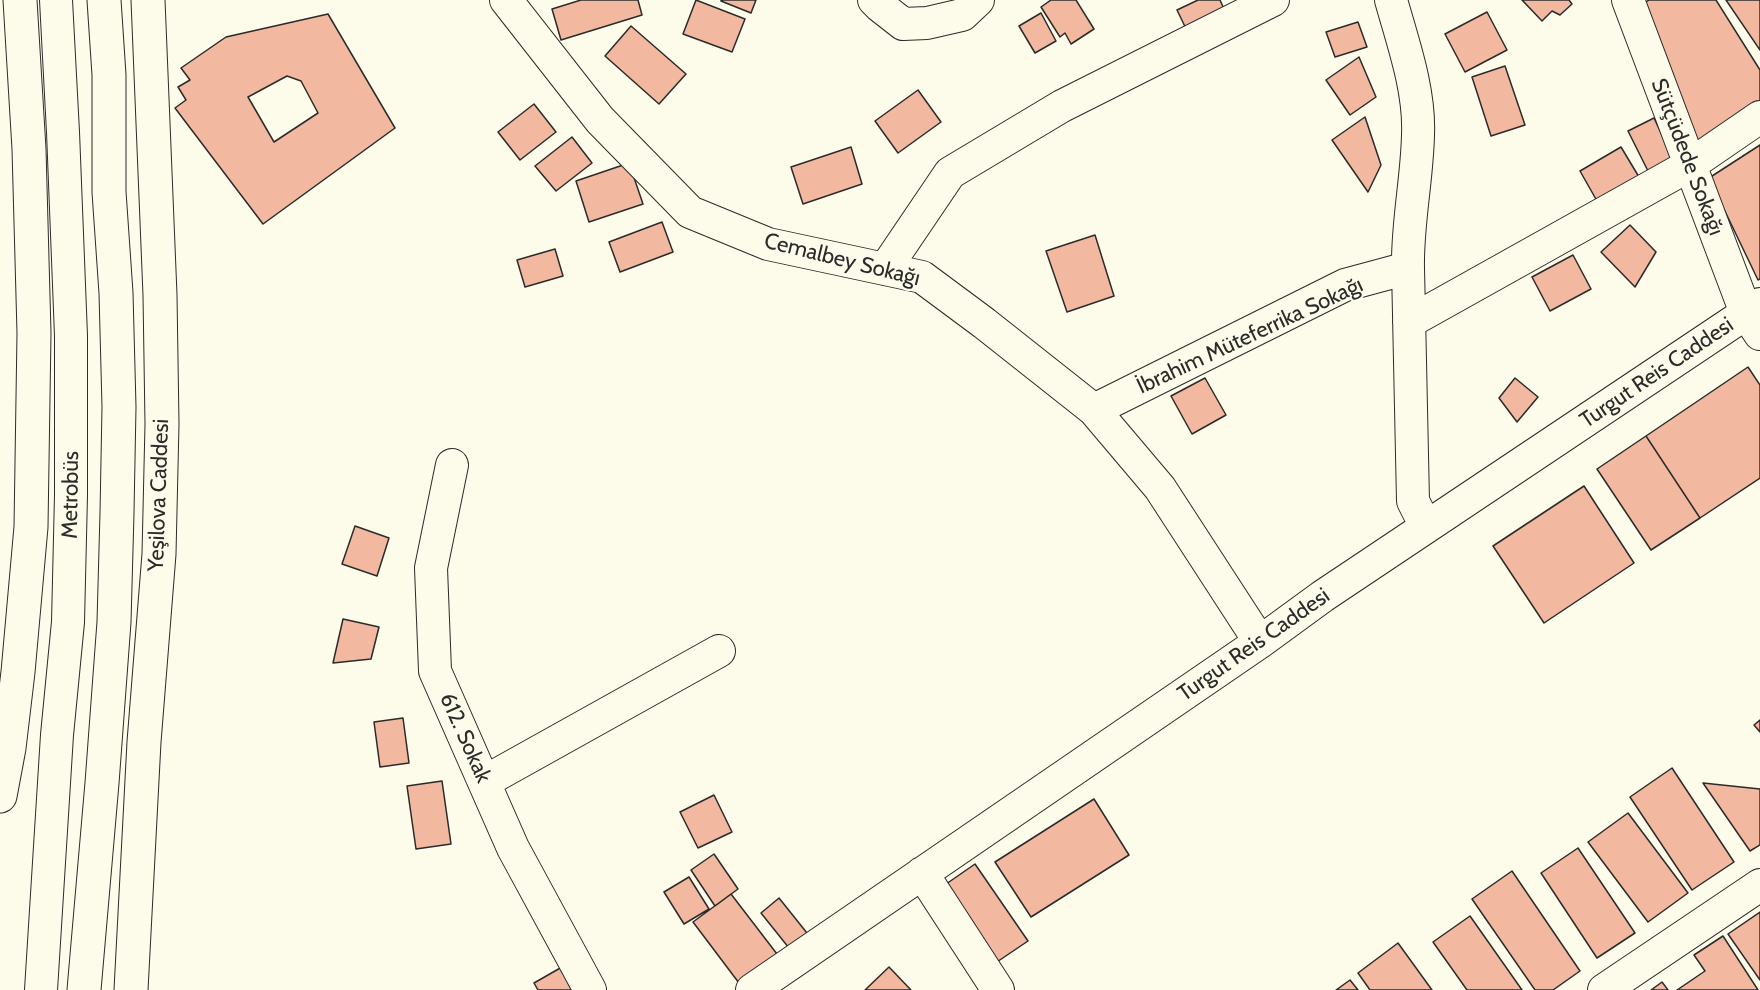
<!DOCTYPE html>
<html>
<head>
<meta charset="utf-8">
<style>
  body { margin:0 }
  canvas { display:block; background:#fdfbea }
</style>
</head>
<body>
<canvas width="1760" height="990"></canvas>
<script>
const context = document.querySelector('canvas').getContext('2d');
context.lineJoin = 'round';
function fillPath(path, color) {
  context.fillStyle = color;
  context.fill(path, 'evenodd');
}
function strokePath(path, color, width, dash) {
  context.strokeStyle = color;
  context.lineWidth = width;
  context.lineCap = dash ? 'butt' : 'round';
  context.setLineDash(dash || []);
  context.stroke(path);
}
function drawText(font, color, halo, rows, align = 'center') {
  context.font = font + ' Cabin,sans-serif';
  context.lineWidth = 4.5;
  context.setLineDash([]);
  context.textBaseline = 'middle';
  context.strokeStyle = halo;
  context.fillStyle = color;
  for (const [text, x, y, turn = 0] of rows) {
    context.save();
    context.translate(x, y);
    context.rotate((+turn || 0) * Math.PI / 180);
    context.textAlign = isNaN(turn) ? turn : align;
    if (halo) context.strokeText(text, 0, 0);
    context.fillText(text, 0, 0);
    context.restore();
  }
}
const building = new Path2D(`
  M581 0H638L642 15 561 40 552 9Z
  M696 0 745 19 732 52 683 34Z
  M721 0H756L751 13 721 1Z
  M1051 0H1076L1094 29 1071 44 1065 33 1060 37 1041 7Z
  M1198 0H1220L1228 18 1190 37 1177 10Z
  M1522 0H1569L1572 4 1560 15 1552 11 1542 21Z
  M1649 0H1716L1760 70V103L1697 142 1640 6Z
  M1726 0H1760V50Z
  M1487 12 1507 50 1465 72 1445 34Z
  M1041 13 1056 41 1035 53 1019 26Z
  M328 14 395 128 263 224 175 108 186 100 178 87 190 80 181 68 226 37ZM287 76 301 81 318 113 274 142 248 97Z
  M1358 22 1367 47 1335 57 1326 32Z
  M631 26 686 74 659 104 605 56Z
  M1359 57 1376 97 1350 115 1326 80Z
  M1505 66 1525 125 1491 136 1472 77Z
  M918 90 941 122 898 153 875 121Z
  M534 104 556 132 520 160 498 132Z
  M1365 117 1381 165 1368 192 1332 140Z
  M1654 118 1676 165 1651 177 1628 131Z
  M572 137 592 163 556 191 535 166Z
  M1760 145V279L1758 280 1709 178Z
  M851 147 862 184 803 204 791 167Z
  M1621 147 1639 177 1597 201 1580 171Z
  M629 163 643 204 589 222 576 181Z
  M662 222 673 252 620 272 609 242Z
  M1630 225 1656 252 1635 287 1601 252Z
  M1095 235 1114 296 1067 312 1046 251Z
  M555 249 563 276 525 287 517 260Z
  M1573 255 1591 289 1550 311 1532 277Z
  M1748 367 1760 385V478L1700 518 1646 436Z
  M1205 378 1226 415 1192 434 1171 396Z
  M1515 378 1538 397 1517 422 1499 398Z
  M1646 436 1700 518 1651 550 1597 469Z
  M1584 486 1634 563 1544 623 1493 546Z
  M355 526 389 538 377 576 342 564Z
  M343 619 379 627 371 659 333 663Z
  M403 718 409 763 380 767 374 722Z
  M1760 720V732L1754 725Z
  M1672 768 1734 862 1692 890 1630 797Z
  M442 781 451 844 416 849 407 786Z
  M1703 783 1760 789V845L1750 851Z
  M714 795 732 832 698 848 680 812Z
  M1094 799 1129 855 1031 917 995 862Z
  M1628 813 1688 893 1648 922 1588 842Z
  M1578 848 1635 933 1597 958 1541 873Z
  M714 854 738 889 715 906 691 870Z
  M975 864 1028 941 988 968 936 891Z
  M1512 871 1580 971 1553 990H1535L1472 899Z
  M689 877 709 909 684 924 664 892Z
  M731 894 777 954 739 983 693 922Z
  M779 898 807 933 789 948 761 913Z
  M1760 912V980L1728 934Z
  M1470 916 1522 990H1467L1433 942Z
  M1723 936 1758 990H1677L1705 971 1694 955Z
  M1398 943 1432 990H1370L1358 973Z
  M562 967 575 990H538L534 983Z
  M889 967 911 990H865Z
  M1350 980 1358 990H1336Z
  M1662 982 1668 990H1651Z`);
const minor = new Path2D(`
  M506 0 600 120 690 212 768 244 922 277 984 323 1094 410 1160 488 1260 642
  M874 0 880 6 903 24 927 23 962 15 978 0
  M1391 0C1403 43 1420 90 1418 135 1417 180 1407 224 1408 268L1413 501 1426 527
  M1628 0 1746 313 1760 334
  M885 269 950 173 1062 106 1273 0
  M1409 322 1690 165 1760 117
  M1094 410 1345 285 1408 268
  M452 465 431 568 435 671 513 848 590 990
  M484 782 719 651
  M922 873 998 990
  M41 990 57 735 68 622 71 495V336L63 132 56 0
  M752 990 1260 642 1323 596 1760 304
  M1604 990 1760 885`);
const major = new Path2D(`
  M131 990 144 742 159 554 162 424 160 295 148 0`);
const highway = new Path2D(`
  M0 796 9 748 18 672 31 527 34 333 29 149 20 0
  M84 990 102 783 114 622 117 513 119 407 116 293 109 192V75L104 0`);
const streetNames = [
  ["Sütçüdede Sokağı",1687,157,69],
  ["Cemalbey Sokağı",842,260,14],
  ["İbrahim Müteferrika Sokağı",1250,336,-25],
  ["Turgut Reis Caddesi",1657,373,-34],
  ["Metrobüs",71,495,-89],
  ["Yeşilova Caddesi",159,495,-88],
  ["Turgut Reis Caddesi",1254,645,-35],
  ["612. Sokak",465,738,66]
];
fillPath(building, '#f2b8a0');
strokePath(building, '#2b2b2b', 1.5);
strokePath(minor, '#2b2b2b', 34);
strokePath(major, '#2b2b2b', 35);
strokePath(highway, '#2b2b2b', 35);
strokePath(minor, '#fdfbea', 32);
strokePath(major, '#fdfbea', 33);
strokePath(highway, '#fdfbea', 33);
drawText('22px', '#2b2b2b', '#fdfbea', streetNames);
</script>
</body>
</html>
